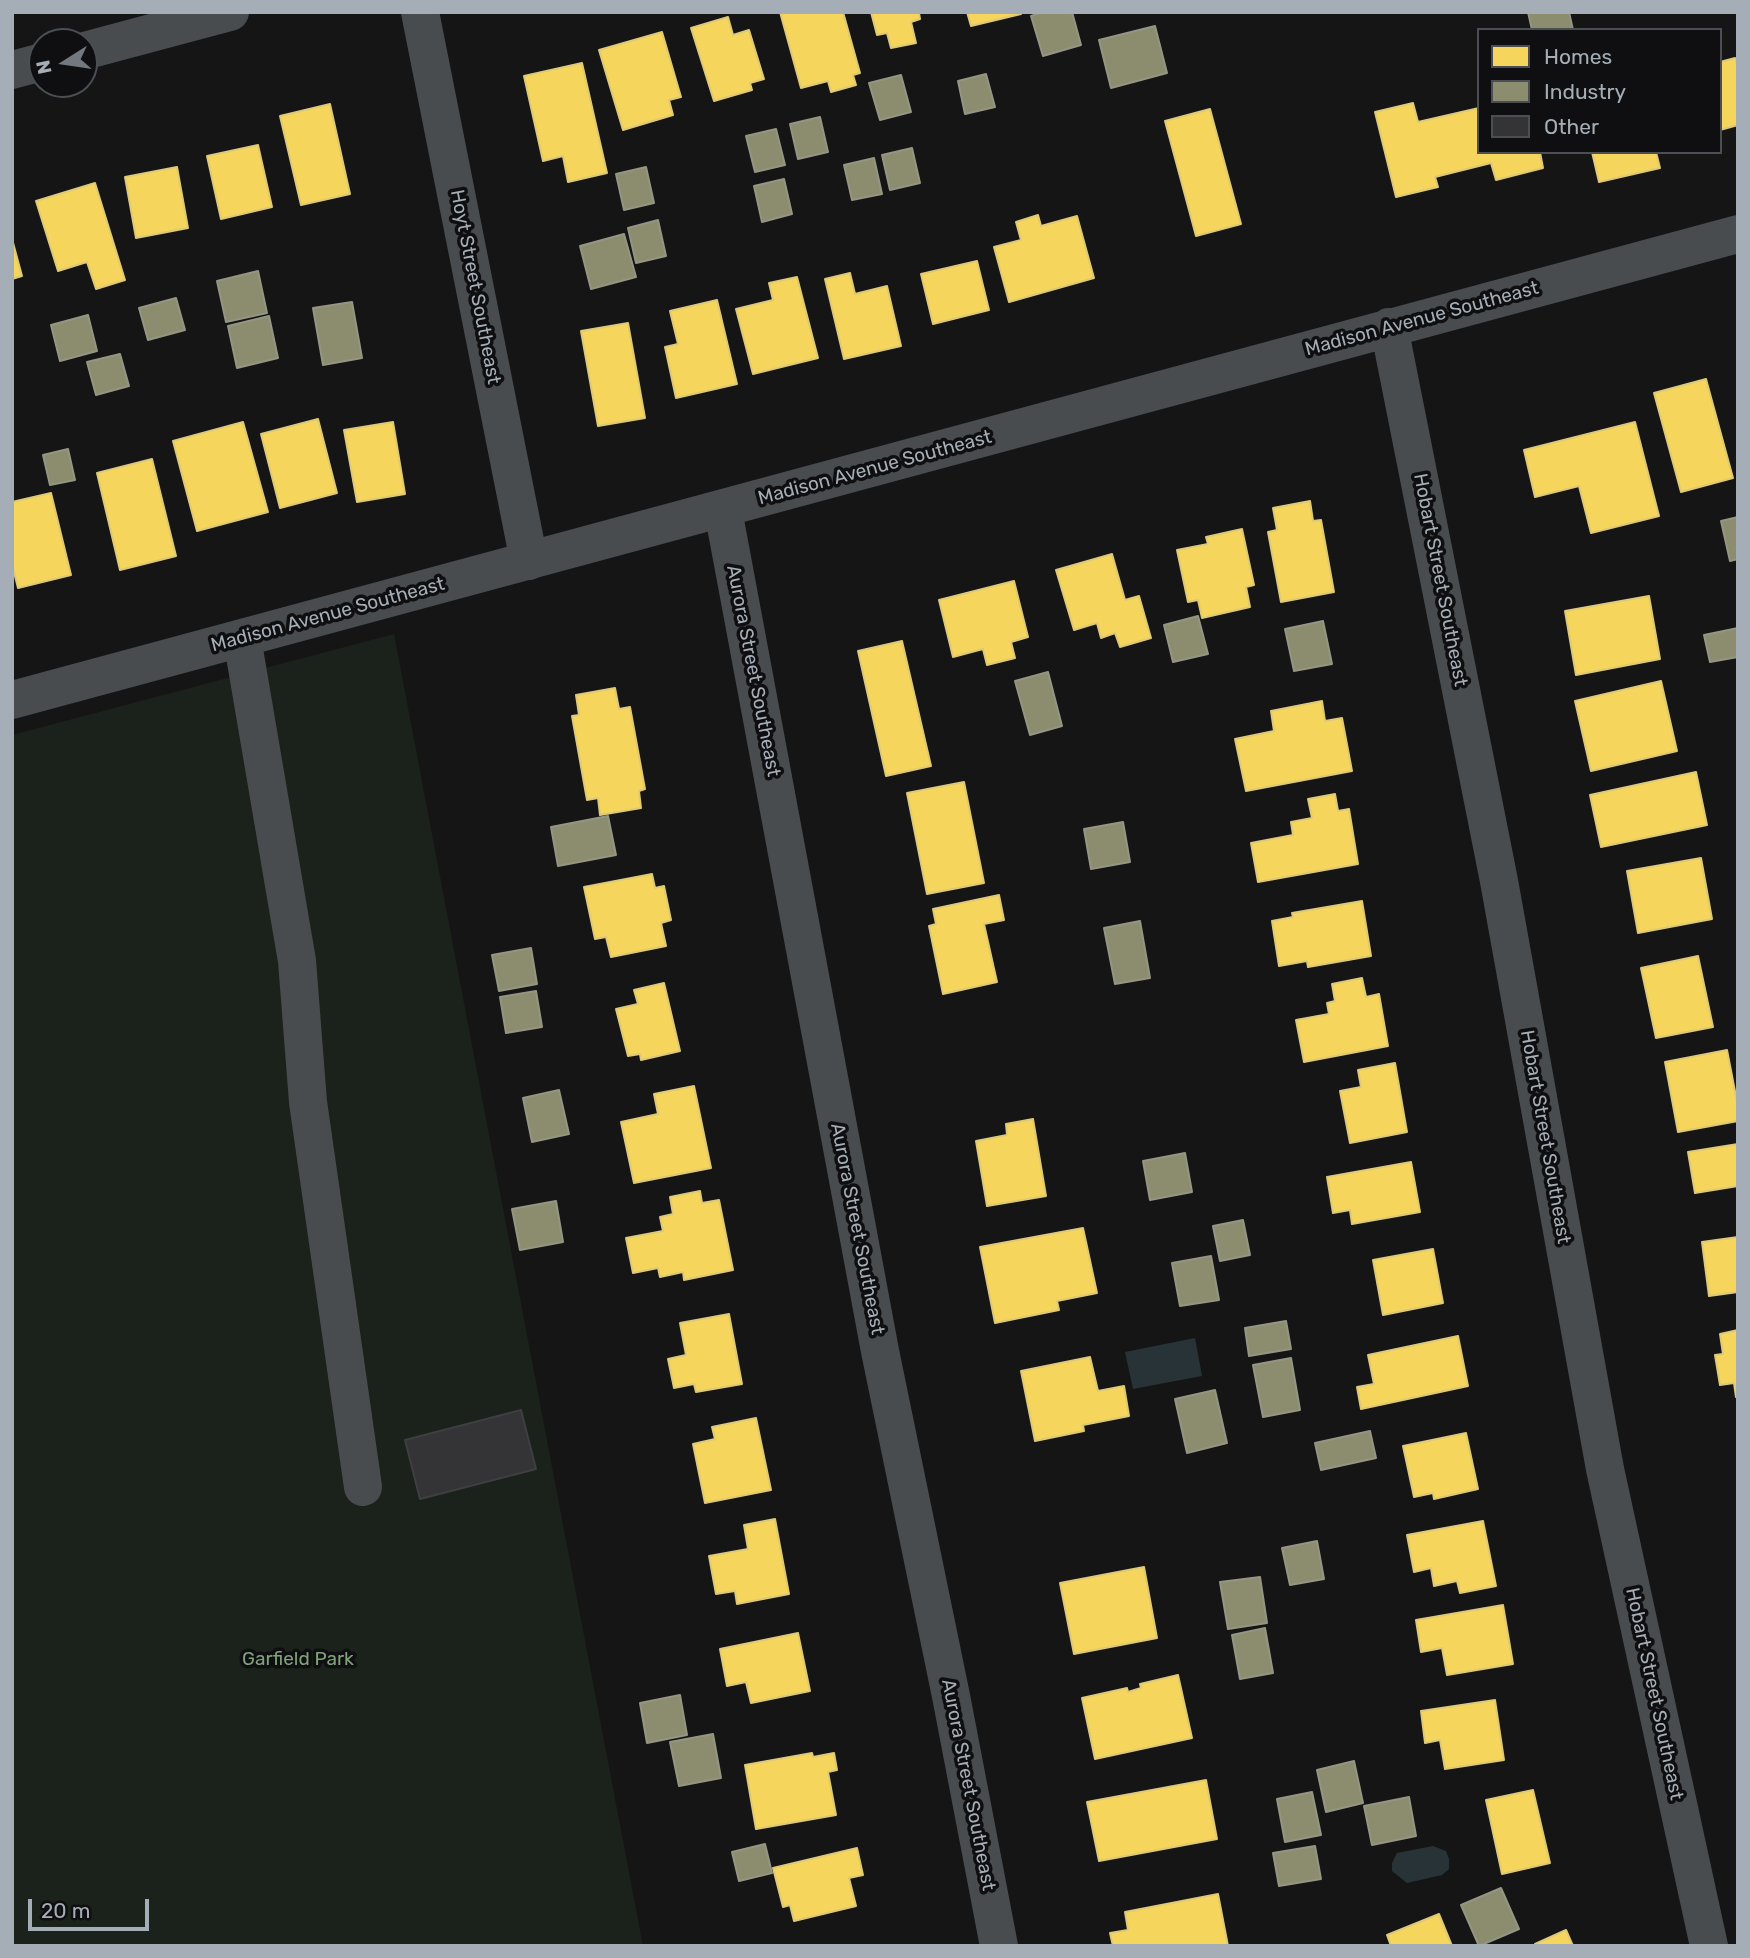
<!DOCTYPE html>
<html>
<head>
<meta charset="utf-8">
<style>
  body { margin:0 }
  #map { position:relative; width:1750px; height:1958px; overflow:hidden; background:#151515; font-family:Rubik,sans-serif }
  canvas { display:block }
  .frame { position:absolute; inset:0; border:14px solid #a5aeb6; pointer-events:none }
  .legend { position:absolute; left:1477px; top:28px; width:245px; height:126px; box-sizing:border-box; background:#0f0f11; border:2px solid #4b4f53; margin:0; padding:9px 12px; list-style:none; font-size:21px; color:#a5aeb6 }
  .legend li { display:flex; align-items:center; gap:14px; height:35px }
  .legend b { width:35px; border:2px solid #4b4f53 }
  .north { position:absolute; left:28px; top:28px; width:70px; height:70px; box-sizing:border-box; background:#0f0f11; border:2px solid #4b4f53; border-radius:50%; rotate:258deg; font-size:19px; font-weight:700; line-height:28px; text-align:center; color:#a5aeb6 }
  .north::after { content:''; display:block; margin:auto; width:24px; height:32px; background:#73787e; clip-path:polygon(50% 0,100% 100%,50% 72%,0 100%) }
  .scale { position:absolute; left:28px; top:1899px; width:121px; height:32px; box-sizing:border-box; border:4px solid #a5aeb6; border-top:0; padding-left:9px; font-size:21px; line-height:24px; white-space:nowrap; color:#a5aeb6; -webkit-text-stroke:5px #0f0f11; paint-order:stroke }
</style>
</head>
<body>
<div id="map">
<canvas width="1750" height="1958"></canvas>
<div class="frame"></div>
<ul class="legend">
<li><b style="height:19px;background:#f6d55c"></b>Homes</li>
<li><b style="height:19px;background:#8c8c6e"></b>Industry</li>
<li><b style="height:19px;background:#343436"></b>Other</li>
</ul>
<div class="north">N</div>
<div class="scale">20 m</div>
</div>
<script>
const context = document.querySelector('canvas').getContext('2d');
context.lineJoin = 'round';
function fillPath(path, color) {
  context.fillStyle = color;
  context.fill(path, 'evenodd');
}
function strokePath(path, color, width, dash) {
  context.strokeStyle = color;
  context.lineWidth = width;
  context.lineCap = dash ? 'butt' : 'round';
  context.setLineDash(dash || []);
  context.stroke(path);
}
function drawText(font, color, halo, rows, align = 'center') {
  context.font = font + ' Rubik,sans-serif';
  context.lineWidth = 7;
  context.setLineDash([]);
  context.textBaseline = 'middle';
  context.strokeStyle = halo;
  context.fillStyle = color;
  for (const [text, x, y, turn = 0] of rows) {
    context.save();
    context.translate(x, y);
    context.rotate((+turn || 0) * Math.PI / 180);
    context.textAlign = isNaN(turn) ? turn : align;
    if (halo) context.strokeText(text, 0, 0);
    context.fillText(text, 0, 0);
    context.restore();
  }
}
const green = new Path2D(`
  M394 634 643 1946H12V735Z`);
const water = new Path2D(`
  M1195 1338 1202 1376 1133 1389 1125 1352Z
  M1433 1846 1446 1851 1449 1859V1869L1442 1875 1407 1883 1392 1871V1863L1397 1853Z`);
const homes = new Path2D(`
  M780 12H843L860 73 853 75 856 85 831 92 828 81 801 88Z
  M871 12H924L919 13 920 19 911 22 916 43 891 48 887 33 877 35Z
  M967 12H1020L1021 14 971 26Z
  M728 17 733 35 749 30 764 79 750 83 752 90 714 101 691 28Z
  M662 32 681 97 669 100 673 115 623 130 599 50Z
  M1735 58 1738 67V125L1720 130V62Z
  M582 63 607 173 568 182 563 156 543 161 524 76Z
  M1413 103 1418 122 1479 108V152H1540L1543 168 1496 180 1491 163 1435 177 1438 187 1396 197 1375 112Z
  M330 104 350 194 301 205 280 116Z
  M1210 109 1241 224 1196 236 1165 121Z
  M258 145 272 207 221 219 207 156Z
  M1592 152H1656L1660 168 1599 182Z
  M177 167 188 228 136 238 125 177Z
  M95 183 125 280 96 289 87 262 58 271 36 201Z
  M1038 215 1041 226 1077 216 1094 278 1009 302 994 247 1021 240 1016 222Z
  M12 239 22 276 12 279Z
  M977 261 989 310 933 324 921 274Z
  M850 273 855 294 887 286 901 346 844 359 825 279Z
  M797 277 818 358 753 374 736 309 773 300 769 283Z
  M717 300 737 384 676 398 665 347 678 344 670 311Z
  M628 323 645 418 598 426 581 331Z
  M1706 379 1733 478 1681 492 1654 393Z
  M318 419 337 493 280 508 261 434Z
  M243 422 268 512 197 531 173 441Z
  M393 422 405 494 357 502 344 430Z
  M1635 422 1659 516 1591 533 1579 486 1535 497 1524 450Z
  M152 459 176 556 120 570 97 473Z
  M51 493 71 575 18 588 12 564V502Z
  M1310 501 1313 521 1321 520 1334 592 1281 602 1268 532 1277 530 1273 508Z
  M1242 529 1254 585 1246 587 1250 607 1202 618 1198 600 1188 602 1177 550 1208 544 1206 537Z
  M1112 554 1125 600 1139 596 1151 638 1120 647 1115 633 1101 638 1097 623 1074 630 1056 570Z
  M1014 581 1028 637 1011 642 1015 658 987 665 983 649 953 657 939 600Z
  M1649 596 1660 659 1576 675 1565 611Z
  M902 641 931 766 886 776 858 651Z
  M1661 681 1677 751 1591 771 1575 701Z
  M615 688 619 709 630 707 645 789 639 791 641 808 600 815 598 798 587 800 572 716 579 715 576 695Z
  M1322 701 1325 721 1342 718 1352 771 1246 791 1235 739 1274 731 1271 711Z
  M1696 772 1707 825 1601 847 1590 795Z
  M964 782 984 883 927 894 907 793Z
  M1335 794 1338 811 1349 809 1358 864 1258 882 1251 843 1293 835 1291 822 1312 818 1308 799Z
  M1701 858 1712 919 1638 933 1627 871Z
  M652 874 655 888 664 886 671 920 661 923 666 946 611 957 606 937 595 939 584 887Z
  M999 895 1004 920 984 924 997 982 943 994 929 926 936 924 933 909Z
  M1362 901 1371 956 1308 967 1307 961 1279 966 1272 921 1293 917 1292 913Z
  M1698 956 1713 1027 1656 1038 1641 968Z
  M1362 978 1366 997 1379 994 1388 1046 1304 1062 1296 1020 1329 1014 1327 1003 1335 1001 1332 984Z
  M664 983 680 1051 641 1060 640 1054 628 1056 616 1009 638 1004 634 990Z
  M1727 1050 1738 1107V1121L1678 1132 1665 1062Z
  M1395 1063 1407 1132 1350 1143 1340 1091 1361 1087 1358 1070Z
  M694 1086 711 1168 634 1183 621 1122 658 1114 654 1094Z
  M1033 1119 1046 1196 987 1206 976 1141 1007 1135 1006 1124Z
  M1738 1144V1186L1695 1193 1688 1152Z
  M1411 1162 1420 1212 1352 1224 1350 1210 1333 1213 1327 1177Z
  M700 1191 702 1203 719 1200 733 1270 684 1280 683 1272 660 1277 658 1268 633 1273 626 1238 663 1231 660 1217 673 1214 670 1197Z
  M1083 1228 1097 1293 1057 1301 1059 1310 995 1323 980 1247Z
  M1738 1237V1292L1709 1296 1702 1242Z
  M1433 1249 1443 1303 1383 1315 1373 1260Z
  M729 1314 742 1384 696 1392 694 1384 674 1388 668 1359 686 1355 680 1323Z
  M1738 1330V1397H1736L1734 1383 1720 1385 1715 1355 1723 1354 1720 1334Z
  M1458 1336 1468 1386 1361 1409 1357 1387 1374 1384 1368 1355Z
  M1090 1357 1098 1391 1124 1386 1129 1416 1083 1425 1084 1431 1035 1441 1021 1371Z
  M756 1418 771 1490 705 1503 693 1444 715 1439 712 1427Z
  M1466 1433 1478 1489 1434 1499 1433 1493 1414 1497 1403 1446Z
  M775 1519 789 1594 737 1604 735 1591 716 1594 709 1556 748 1549 744 1525Z
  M1483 1521 1496 1586 1460 1593 1457 1581 1434 1586 1431 1568 1414 1572 1407 1535Z
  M1144 1567 1157 1638 1074 1654 1060 1583Z
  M1503 1605 1513 1664 1447 1675 1442 1648 1421 1652 1416 1620Z
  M798 1633 810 1691 751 1703 746 1682 727 1686 720 1649Z
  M1178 1675 1192 1738 1095 1759 1082 1698 1127 1688 1128 1692 1141 1688 1140 1684Z
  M1495 1700 1504 1760 1445 1769 1440 1740 1425 1743 1421 1711Z
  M812 1753 813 1757 834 1753 837 1770 828 1772 836 1815 756 1829 745 1765Z
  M1206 1780 1217 1839 1099 1861 1087 1802Z
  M1533 1790 1550 1863 1502 1874 1486 1800Z
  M857 1848 863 1875 849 1878 856 1906 794 1921 790 1905 783 1907 773 1868Z
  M1218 1894 1228 1946H1113L1110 1933 1128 1930 1125 1912Z
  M1439 1914 1452 1946H1391L1387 1935Z
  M1566 1930 1573 1946H1536L1535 1944Z`);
const industry = new Path2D(`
  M1043 12H1072L1081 45 1043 56 1031 16Z
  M1528 12H1569L1573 30H1532Z
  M1155 26 1167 73 1111 88 1099 40Z
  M986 74 995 107 965 114 958 81Z
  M901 75 911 112 880 120 869 83Z
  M820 117 828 152 798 159 790 124Z
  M776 129 785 165 755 172 746 136Z
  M912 148 920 183 890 190 882 155Z
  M874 158 882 194 852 200 844 165Z
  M646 167 654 203 624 210 616 174Z
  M784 179 792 214 762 222 754 186Z
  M658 220 666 256 636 263 628 228Z
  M624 234 636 277 591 289 580 246Z
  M258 271 267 313 226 322 217 281Z
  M176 298 185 330 148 340 139 308Z
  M352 302 362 358 323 365 313 308Z
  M88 315 97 351 60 361 51 325Z
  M269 316 278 358 237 368 228 326Z
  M120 354 129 386 96 395 87 362Z
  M68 449 75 480 50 485 43 455Z
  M1738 517V559L1730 561 1721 521Z
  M1198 616 1208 654 1173 662 1164 625Z
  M1323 621 1332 664 1294 671 1285 629Z
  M1738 628V657L1710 662 1704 635Z
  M1048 672 1062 726 1030 735 1015 681Z
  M608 816 616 855 558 866 551 827Z
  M1123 822 1130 862 1091 869 1084 829Z
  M1140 921 1150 978 1115 984 1104 928Z
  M531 948 537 984 499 991 492 955Z
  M536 991 542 1027 506 1033 500 997Z
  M559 1090 569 1134 532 1142 523 1098Z
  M1185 1153 1192 1192 1150 1200 1143 1161Z
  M556 1201 563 1242 520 1250 512 1209Z
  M1243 1220 1250 1255 1220 1261 1213 1226Z
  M1211 1256 1219 1300 1180 1306 1172 1263Z
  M1286 1321 1291 1349 1249 1356 1245 1328Z
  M1291 1358 1300 1410 1263 1417 1253 1365Z
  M1215 1390 1227 1443 1187 1453 1175 1399Z
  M1370 1431 1376 1458 1321 1470 1315 1443Z
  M1317 1541 1324 1579 1290 1585 1282 1548Z
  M1260 1577 1267 1623 1228 1629 1220 1582Z
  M1265 1628 1273 1673 1240 1679 1232 1635Z
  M680 1695 687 1735 647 1743 640 1703Z
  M713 1734 721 1778 679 1786 670 1742Z
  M1354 1761 1363 1803 1326 1812 1317 1770Z
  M1312 1792 1321 1835 1285 1842 1277 1799Z
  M1409 1797 1416 1836 1372 1845 1364 1806Z
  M765 1844 772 1873 739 1881 732 1852Z
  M1315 1846 1321 1879 1279 1886 1273 1853Z
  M1501 1888 1519 1929 1479 1946 1461 1905Z`);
const building = new Path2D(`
  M521 1410 536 1469 420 1499 405 1440Z`);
const minor = new Path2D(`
  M420 12 529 561
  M84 51 230 12
  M12 70 42 62
  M1389 327 1499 881 1605 1469 1709 1946
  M723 510 880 1351 951 1696 999 1946
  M242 638 297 961 308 1102 363 1487
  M12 700 1738 234`);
const streetNames = [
  ["Hoyt Street Southeast",475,287,79],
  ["Madison Avenue Southeast",1422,319,-15],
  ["Madison Avenue Southeast",875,468,-15],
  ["Hobart Street Southeast",1440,580,79],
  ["Madison Avenue Southeast",328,615,-15],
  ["Aurora Street Southeast",753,671,79],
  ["Hobart Street Southeast",1545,1137,80],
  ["Aurora Street Southeast",857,1229,79],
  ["Hobart Street Southeast",1654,1694,78],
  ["Aurora Street Southeast",968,1785,79]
];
const parkNames = [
  ["Garfield Park",298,1660]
];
fillPath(green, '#1b221b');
fillPath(water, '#283337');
fillPath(homes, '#f6d55c');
strokePath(homes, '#dec977', 2);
fillPath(industry, '#8c8c6e');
strokePath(industry, '#949684', 2);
fillPath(building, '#343436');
strokePath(building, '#3d3f41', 2);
strokePath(minor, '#494c4e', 38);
drawText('19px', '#a5aeb6', '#0f0f11', streetNames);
drawText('19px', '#80a27b', '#0f0f11', parkNames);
</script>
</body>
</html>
